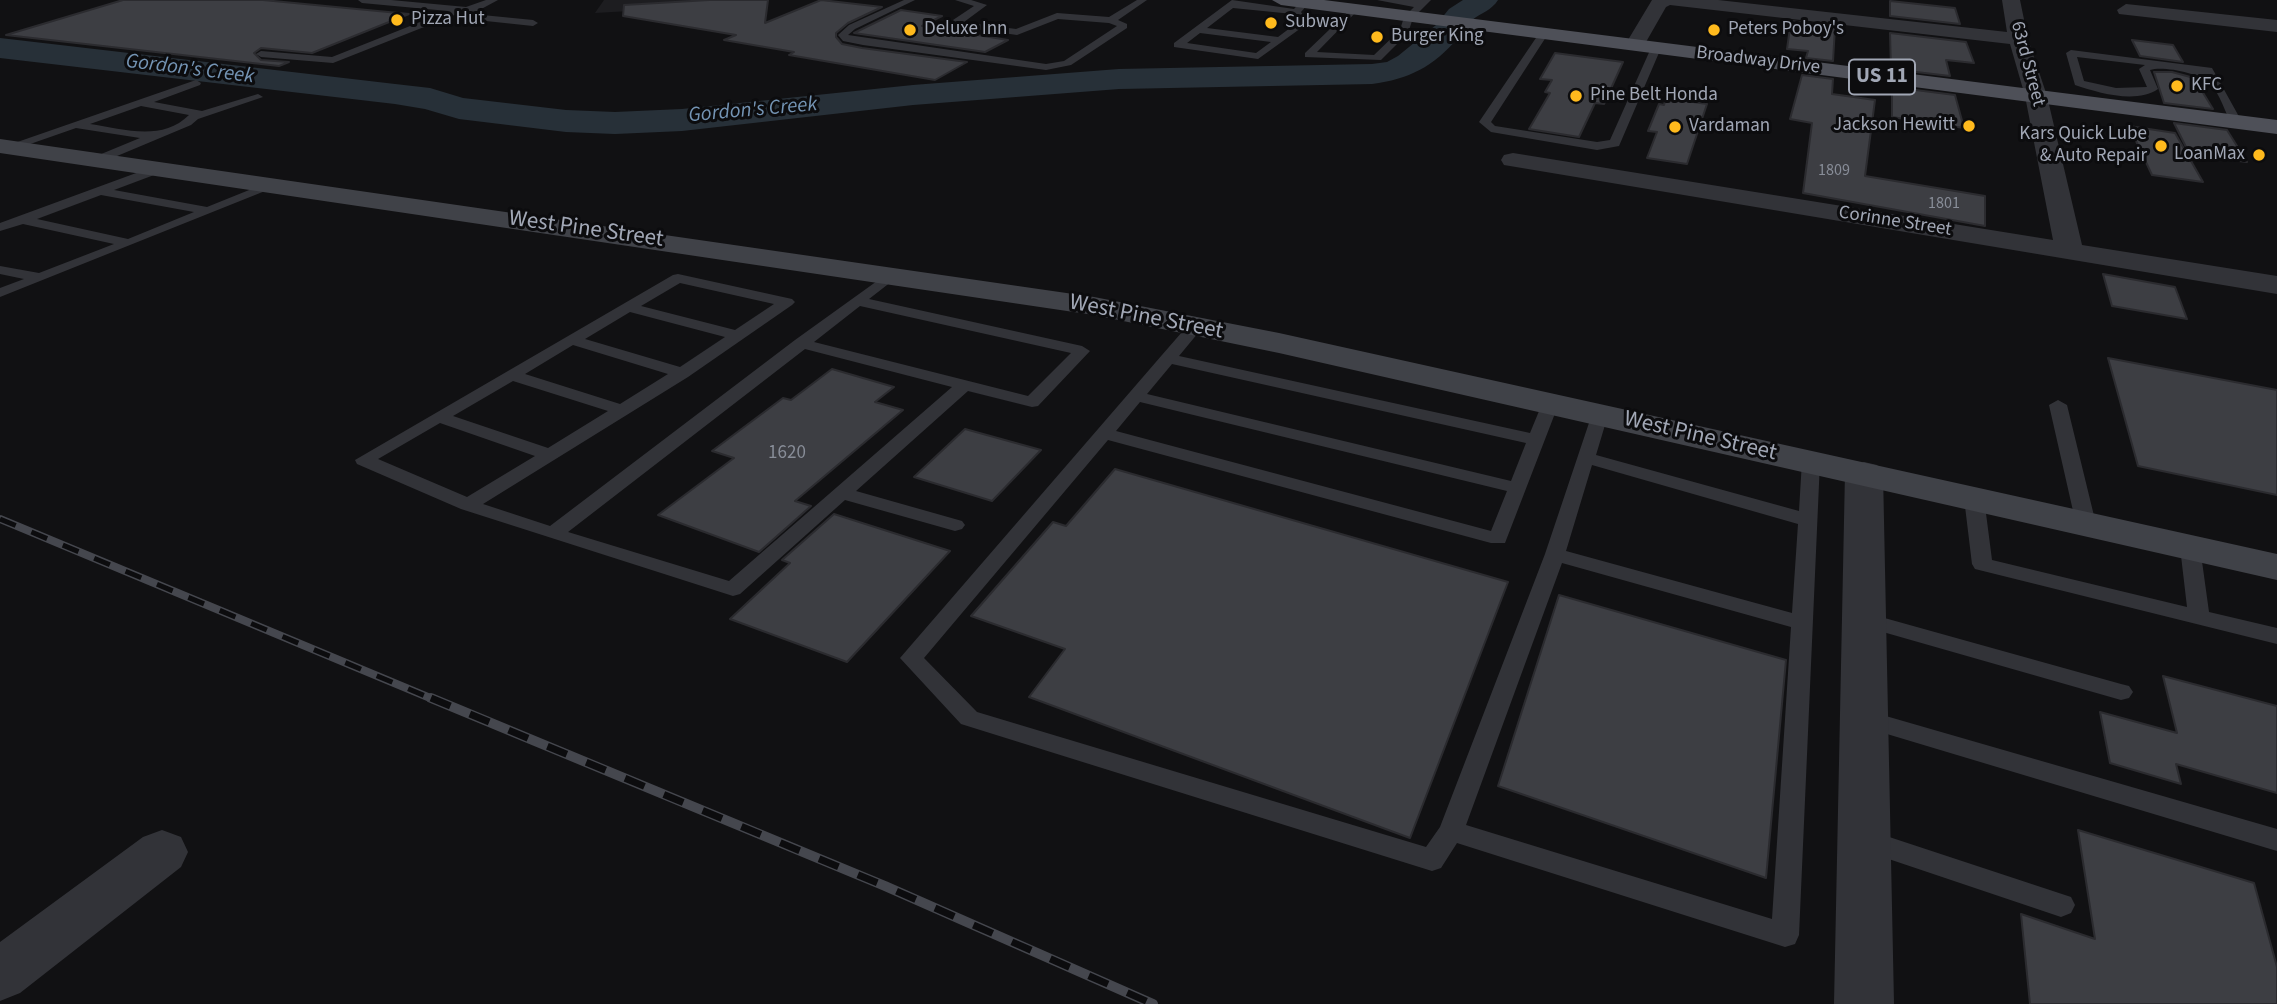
<!DOCTYPE html>
<html>
<head>
<meta charset="utf-8">
<style>
  body { margin:0 }
  canvas { display:block; background:#111113 }
</style>
</head>
<body>
<canvas width="2277" height="1004"></canvas>
<script>
const context = document.querySelector('canvas').getContext('2d');
context.lineJoin = 'round';
function fillPath(path, color) {
  context.fillStyle = color;
  context.fill(path, 'evenodd');
}
function strokePath(path, color, width, dash) {
  context.strokeStyle = color;
  context.lineWidth = width;
  context.lineCap = dash ? 'butt' : 'round';
  context.setLineDash(dash || []);
  context.stroke(path);
}
function drawText(font, color, halo, rows, align = 'center') {
  context.font = font + ' "Source Sans 3",sans-serif';
  context.lineWidth = 6;
  context.setLineDash([]);
  context.textBaseline = 'middle';
  context.strokeStyle = halo;
  context.fillStyle = color;
  for (const [text, x, y, turn = 0] of rows) {
    context.save();
    context.translate(x, y);
    context.rotate((+turn || 0) * Math.PI / 180);
    context.textAlign = isNaN(turn) ? turn : align;
    if (halo) context.strokeText(text, 0, 0);
    context.fillText(text, 0, 0);
    context.restore();
  }
}
const built = new Path2D(`
  M604 0H743L733 5 595 13Z`);
const river = new Path2D(`
  M1463 0H1498C1492 10 1481 13 1472 20 1466 25 1463 32 1458 38 1433 67 1409 79 1372 84L1119 89 913 105 682 131 615 134 566 132 459 119 425 109 395 104 0 58V38L395 84 430 88 463 98 566 110 615 112 682 109 913 85 1119 69 1372 64 1387 62 1398 56 1436 25 1449 9Z`);
const building = new Path2D(`
  M123 0H263L409 14 312 53 261 48 254 53 261 60 289 62 279 66 6 35Z
  M709 0H768L765 23 821 0 882 7 848 23 836 33V37L842 44 862 48 967 62 935 80 789 55 794 52 724 40 736 35 623 16 624 5Z
  M1890 1 1955 8 1960 24 1890 16Z
  M901 10 942 16 922 26 1008 40 985 52 854 33Z
  M1791 21 1835 27 1833 61 1806 58 1808 51 1787 49Z
  M1890 33 1966 42 1974 63 1946 60 1950 76 1891 69Z
  M2132 40 2173 45 2183 62 2140 56Z
  M1555 53 1623 62 1604 104 1595 103 1579 137 1529 129 1550 93 1545 92 1552 80 1540 79Z
  M2154 72H2172L2194 78 2213 109 2164 103Z
  M1802 75 1833 79 1832 94 1875 100 1865 176 1985 196V226L1803 193 1812 123 1790 119Z
  M1892 87 1955 95 1964 128 1892 117Z
  M1666 98 1707 104 1687 164 1647 158 1657 132 1648 131 1659 104 1664 105Z
  M2174 123 2227 130 2247 162 2190 155Z
  M2129 126 2175 133 2203 182 2152 175Z
  M2103 274 2175 287 2187 319 2112 306Z
  M2108 358 2277 390V495L2138 466Z
  M832 369 894 387 875 402 903 410 795 501 811 506 759 552 658 515 734 458 712 451 783 398 791 400Z
  M965 429 1041 450 992 501 914 477Z
  M1115 469 1508 582 1410 838 1029 697 1065 649 971 616 1053 522 1066 526Z
  M834 514 950 551 847 662 730 619 790 563 782 560Z
  M1559 595 1786 660 1766 878 1498 786Z
  M2163 676 2277 706V793L2176 764 2181 784 2110 763 2100 712 2177 733Z
  M2078 830 2254 883 2277 967V1004H2030L2021 914 2095 939Z`);
const lane = new Path2D(`
  M358 0H391L466 7 486 0H498L472 14 533 20 538 23 533 26 467 19 462 12 333 63 261 57 256 54 261 51 332 57 448 11 362 3Z
  M904 0H915L855 29 848 35 1046 64 1064 61 1117 26 1109 23 1058 19 1017 35 961 27 953 20 974 6 955 0H971L987 5 964 22 1016 29 1057 13 1109 17 1137 0H1147L1118 20 1127 24V28L1071 65 1046 70 863 45 843 41 838 35 849 25Z
  M1232 0 1294 9 1301 1H1307L1309 3 1301 12 1308 23 1258 59 1174 47V43ZM1233 8 1293 14 1298 22 1278 37 1207 28ZM1200 33 1271 42 1256 53 1187 43Z
  M1377 0H1431L1413 18 1408 33 1381 60 1305 57V53L1354 6 1359 9 1357 11 1317 52 1374 55 1400 30 1404 17 1414 7Z
  M1543 31 1548 34 1491 122 1495 126 1597 142 1610 140 1651 48 1660 46 1661 48 1619 146 1597 150 1491 132 1479 122 1540 32Z
  M2071 50 2212 68 2242 122 2232 124C2225 113 2220 93 2210 84 2199 73 2164 66 2150 70L2158 89C2136 104 2099 93 2075 85L2066 53ZM2077 57 2145 65 2139 69 2147 87 2116 88 2084 81Z
  M196 80 201 83 200 85 154 102 202 111 258 94 263 97 198 119 191 125 98 164 94 163V157L140 138 76 128 13 150 3 147ZM141 106 189 115C162 142 123 129 90 124Z
  M158 165 162 166V172L114 190 207 207 269 182H279L280 185 0 297V288L24 279 0 274V266L39 273 114 244 23 224 0 231V223ZM101 195 194 212 128 239 37 219Z
  M891 271 896 272 898 275 896 278 869 299 1082 346 1090 351 1038 406 1032 407 968 391 856 491 962 521 965 525 962 529 955 531 845 500 740 594 733 596 461 509 357 464 355 460 673 275 678 274 792 299 795 302 792 305 688 377 483 504 550 526 795 340ZM680 283 774 304 735 330 641 306ZM860 306 1071 353 1028 396 814 342ZM630 312 725 337 680 367 585 339ZM573 345 668 374 620 404 525 374ZM805 349 952 387 729 581 568 532ZM513 381 608 411 548 448 453 416ZM440 423 535 456 467 497 378 459Z
  M1195 322 1203 327 1179 356 1530 433 1544 399H1556L1559 403 1505 543H1491L1108 440 924 658 977 712 1426 847 1440 827 1545 554 1593 411H1605L1608 415 1596 455 1799 511 1802 461 1811 455 1818 457 1820 461 1799 935 1795 944 1785 947 1457 843 1441 868 1432 871 961 724 900 658 1162 355 1189 324ZM1172 364 1526 443 1511 481 1147 394ZM1140 402 1507 491 1491 531 1116 431ZM1592 465 1798 524 1792 613 1566 551ZM1562 563 1791 627 1772 919 1466 825Z
  M2058 400 2067 405 2096 524 2093 528H2079L2076 524 2049 405Z
  M1974 492 1984 498 1992 560 2187 607 2180 547 2183 543H2197L2200 547 2209 612 2277 628V644L1975 569 1972 564 1964 498Z
  M1863 612 2121 684 2129 686 2133 692 2129 698 2121 700 1855 624 1852 619 1855 614Z
  M1865 710 2277 829V851L1857 725 1853 719 1857 713Z
  M1868 830 2071 897 2075 905 2071 913 2061 917 1859 849 1855 841 1859 833Z`);
const street = new Path2D(`
  M1652 0H1718L2007 32 2002 0H2020L2028 39 2047 96 2082 245 2277 276V294L1504 165 1501 160 1504 155 1513 153 2053 240 2025 96 2010 44 1670 5 1666 7 1642 49H1628L1625 45Z
  M2126 4 2277 20V32L2119 14 2117 10Z
  M1864 462 1877 465 1883 473 1894 1004H1834L1845 473 1851 465Z
  M162 830 181 837 188 852 181 867 20 993 0 1001V942L143 837Z`);
const secondary = new Path2D(`
  M0 139 1094 297 1279 333 2277 554V580L1279 353 1094 315 0 153Z`);
const primary = new Path2D(`
  M1272 0H1324L2277 120V134L1281 5Z`);
const railFar1 = new Path2D(`
  M0 519 435 700`);
const rail = new Path2D(`
  M431 698 885 886 1153 1004`);
const markers = [
  [397,20,7,"#ffba1d"],
  [1271,23,7,"#ffba1d"],
  [910,30,7,"#ffba1d"],
  [1714,30,7,"#ffba1d"],
  [1377,37,7,"#ffba1d"],
  [2177,86,7,"#ffba1d"],
  [1576,96,7,"#ffba1d"],
  [1969,126,7,"#ffba1d"],
  [1675,127,7,"#ffba1d"],
  [2161,146,7,"#ffba1d"],
  [2259,155,7,"#ffba1d"]
];
const farNumbernames = [
  ["1809",1834,171],
  ["1801",1944,204]
];
const farPoinames = [
  ["Pizza Hut",411,20],
  ["Subway",1285,23],
  ["Deluxe Inn",924,30],
  ["Peters Poboy's",1728,30],
  ["Burger King",1391,37],
  ["KFC",2191,86],
  ["Pine Belt Honda",1590,96],
  ["Jackson Hewitt",1955,126,"right"],
  ["Vardaman",1689,127],
  ["Kars Quick Lube",2147,135,"right"],
  ["& Auto Repair",2147,157,"right"],
  ["LoanMax",2245,155,"right"]
];
const farStreetnames = [
  ["Broadway Drive",1758,61,7],
  ["63rd Street",2027,64,75],
  ["Corinne Street",1895,222,9]
];
const numberNames = [
  ["1620",787,454]
];
const farWaternames = [
  ["Gordon's Creek",190,70,7],
  ["Gordon's Creek",753,111,-5]
];
const shields = [
  [1882,77,66]
];
const shieldNames = [
  ["US 11",1882,77]
];
const streetNames = [
  ["West Pine Street",586,230,8],
  ["West Pine Street",1146,318,11],
  ["West Pine Street",1700,437,13]
];
fillPath(built, '#1d1d20');
fillPath(river, '#273038');
fillPath(building, '#3d3e43');
strokePath(building, '#2b2b2f', 2);
fillPath(lane, '#323338');
fillPath(street, '#323338');
fillPath(secondary, '#404248');
fillPath(primary, '#4e5058');
strokePath(railFar1, '#45474e', 8);
strokePath(rail, '#45474e', 10);
strokePath(railFar1, '#0c0c0e', 5, [17]);
strokePath(rail, '#0c0c0e', 7, [21]);
for (const [x, y, r, color] of markers) {
  const dot = new Path2D();
  dot.arc(x, y, r, 0, 2 * Math.PI);
  context.fillStyle = color;
  context.fill(dot);
  strokePath(dot, '#0c0c0e', 2.5);
}
drawText('16px', '#888d98', null, farNumbernames);
drawText('19px', '#a1a7b5', '#0c0c0e', farPoinames, 'left');
drawText('19px', '#a1a7b5', '#0c0c0e', farStreetnames);
drawText('19px', '#888d98', null, numberNames);
drawText('italic 21px', '#7494b4', '#0c0c0e', farWaternames);
for (const [x, y, w] of shields) {
  const box = new Path2D();
  box.roundRect(x - w / 2, y - 17.5, w, 35, 5);
  context.fillStyle = '#0c0c0e';
  context.fill(box);
  strokePath(box, '#a1a7b5', 2);
}
drawText('bold 21px', '#a1a7b5', null, shieldNames);
drawText('23px', '#a1a7b5', '#0c0c0e', streetNames);
</script>
</body>
</html>
